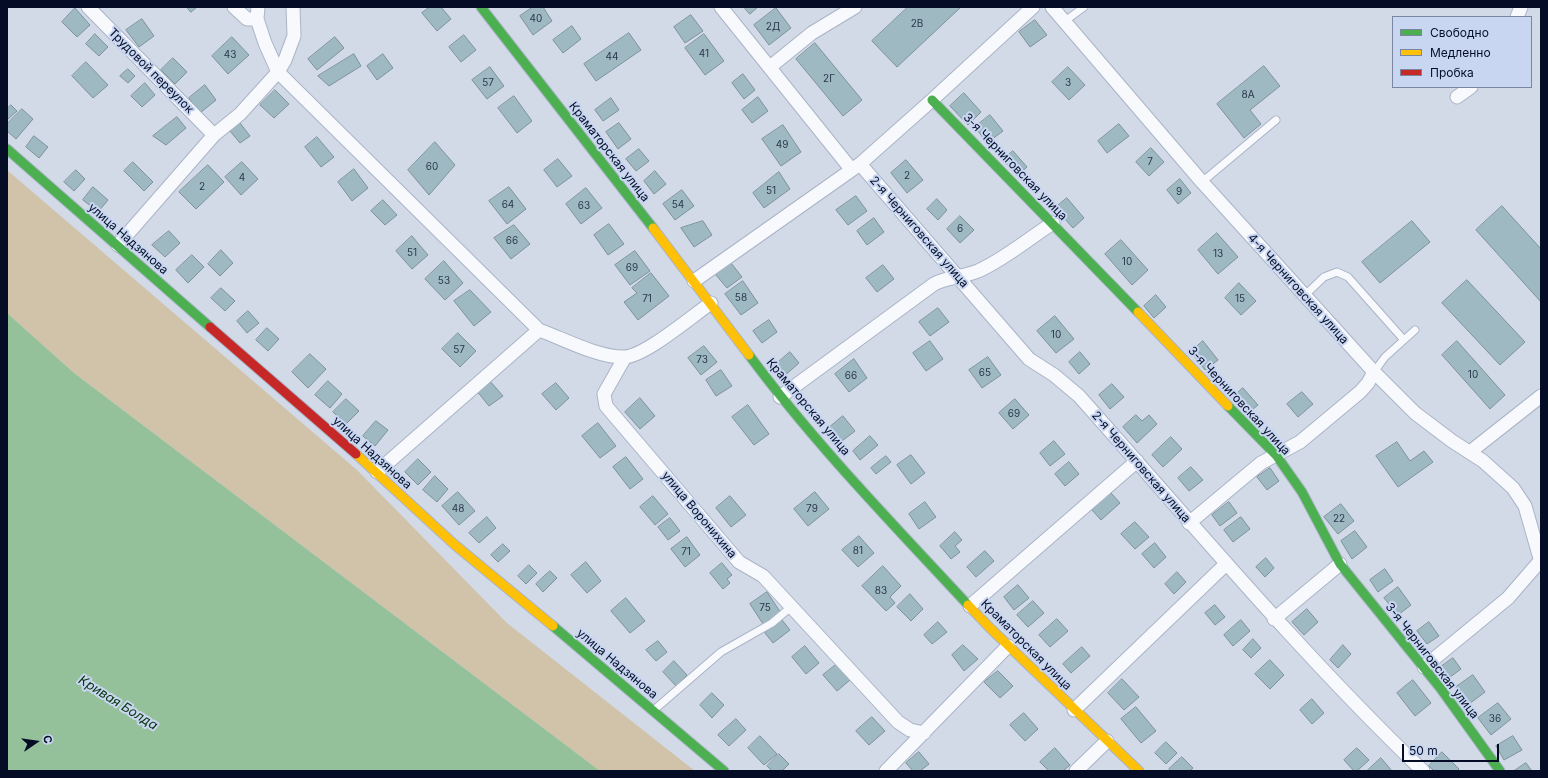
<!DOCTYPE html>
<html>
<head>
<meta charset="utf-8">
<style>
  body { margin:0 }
  #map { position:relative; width:1548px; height:778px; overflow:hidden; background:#d2dae8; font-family:Inter,sans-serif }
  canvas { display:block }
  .frame { position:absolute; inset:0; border:8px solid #040d25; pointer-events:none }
  .legend { position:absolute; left:1392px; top:16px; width:140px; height:72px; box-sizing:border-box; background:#c8d6f2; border:1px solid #7a86a0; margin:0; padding:5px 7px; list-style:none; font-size:12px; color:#040d25 }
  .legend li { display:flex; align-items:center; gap:8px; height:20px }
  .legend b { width:20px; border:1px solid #7a86a0 }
  .north { position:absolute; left:16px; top:722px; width:40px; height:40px; -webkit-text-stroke:3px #c8d6f2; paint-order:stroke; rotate:77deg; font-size:11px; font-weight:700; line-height:16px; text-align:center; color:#040d25 }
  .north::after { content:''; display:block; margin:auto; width:14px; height:18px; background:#040d25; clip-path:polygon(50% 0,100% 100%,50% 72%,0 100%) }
  .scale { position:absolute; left:1402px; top:744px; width:97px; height:18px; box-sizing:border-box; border:2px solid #040d25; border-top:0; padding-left:5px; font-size:12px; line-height:14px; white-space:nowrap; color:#040d25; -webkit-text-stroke:3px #c8d6f2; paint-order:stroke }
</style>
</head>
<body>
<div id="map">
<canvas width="1548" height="778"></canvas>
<div class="frame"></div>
<ul class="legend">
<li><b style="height:5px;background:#4caf50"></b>Свободно</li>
<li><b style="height:5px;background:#ffc107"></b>Медленно</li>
<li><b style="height:5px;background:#c62828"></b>Пробка</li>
</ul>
<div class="north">С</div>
<div class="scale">50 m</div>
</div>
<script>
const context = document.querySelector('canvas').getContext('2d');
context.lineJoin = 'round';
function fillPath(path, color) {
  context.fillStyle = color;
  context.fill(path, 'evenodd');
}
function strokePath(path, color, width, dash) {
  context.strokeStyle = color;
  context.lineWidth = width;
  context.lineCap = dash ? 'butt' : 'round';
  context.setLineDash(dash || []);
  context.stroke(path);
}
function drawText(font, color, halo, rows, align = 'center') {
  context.font = font + ' Inter,sans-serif';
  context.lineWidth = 4;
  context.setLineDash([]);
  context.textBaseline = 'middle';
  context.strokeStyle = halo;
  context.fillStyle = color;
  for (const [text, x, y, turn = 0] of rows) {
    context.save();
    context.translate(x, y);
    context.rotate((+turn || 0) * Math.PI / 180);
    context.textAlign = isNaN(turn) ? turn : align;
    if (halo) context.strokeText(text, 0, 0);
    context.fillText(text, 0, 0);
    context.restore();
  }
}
const green = new Path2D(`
  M7 170 357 470 507 623 695 771H600L74 373 7 313Z`);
const water = new Path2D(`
  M7 313 74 373 600 771H7Z`);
const building = new Path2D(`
  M187 7H197L191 12Z
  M430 7H441L451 19 437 31 422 13Z
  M533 7H543L552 21 533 35 520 16Z
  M744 7H758L750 14Z
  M908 7H961L897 67 872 41Z
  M75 8 90 25 77 37 62 22Z
  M776 8 791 28 769 45 754 25Z
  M691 15 703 31 685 43 674 27Z
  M142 19 154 36 139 47 126 30Z
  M1035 20 1047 35 1030 47 1019 32Z
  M572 26 581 39 563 53 553 40Z
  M629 33 641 50 596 81 584 64Z
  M95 34 108 47 99 56 86 44Z
  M704 34 724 61 705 75 685 48Z
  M464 35 476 50 461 62 449 47Z
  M232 37 249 55 228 74 212 56Z
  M335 37 344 48 317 70 308 59Z
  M815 43 862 100 843 116 796 59Z
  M354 54 361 66 329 86 318 76Z
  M383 54 393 68 377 80 367 66Z
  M173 58 187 72 175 84 161 70Z
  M86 62 108 85 93 98 72 76Z
  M1264 66 1280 86 1250 110 1261 124 1244 138 1217 104Z
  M490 67 504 86 487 99 472 80Z
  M1068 67 1085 85 1069 100 1052 82Z
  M128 69 135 76 128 83 120 76Z
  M743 74 755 90 744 99 732 83Z
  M145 83 155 95 142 107 131 96Z
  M205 85 216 100 200 113 189 98Z
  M275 90 289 104 274 118 260 105Z
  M964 93 981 112 968 125 950 106Z
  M514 96 532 121 517 133 498 108Z
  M758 97 768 111 752 123 742 110Z
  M611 98 619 110 603 121 595 110Z
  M11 105 17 111 7 120V109Z
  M22 109 33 119 16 139 7 131V124Z
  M990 115 1003 131 987 143 975 127Z
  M177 117 186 128 166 145 153 136Z
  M240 123 250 136 240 143 230 131Z
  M619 123 631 139 618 149 606 132Z
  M1119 124 1129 136 1107 153 1098 141Z
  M783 125 801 152 781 166 762 139Z
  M34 136 48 147 39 158 26 147Z
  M317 137 334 157 321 167 305 147Z
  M435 142 455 165 429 195 408 170Z
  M1151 148 1164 162 1149 176 1136 162Z
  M639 149 649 161 636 171 626 159Z
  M1013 151 1027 167 1017 176 1003 160Z
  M558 159 572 176 557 187 544 170Z
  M906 160 923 180 907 193 891 173Z
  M133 162 153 182 144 191 124 171Z
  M242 162 258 179 241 195 225 177Z
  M208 165 224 182 196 209 179 192Z
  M354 169 368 188 352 201 338 182Z
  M76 170 85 179 74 191 64 182Z
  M655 171 666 184 654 194 644 181Z
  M779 172 790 189 764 208 753 193Z
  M1180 179 1191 193 1178 204 1167 190Z
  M93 187 108 200 98 212 83 200Z
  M509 187 526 209 507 224 489 201Z
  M586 188 602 208 581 224 566 204Z
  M682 190 694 206 675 220 663 204Z
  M856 196 867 211 848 225 836 210Z
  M1067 198 1084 218 1073 228 1055 208Z
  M937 199 947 210 938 220 927 209Z
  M383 200 397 215 385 225 371 211Z
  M1502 206 1541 249V302L1476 230Z
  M960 216 974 230 960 243 947 229Z
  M874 218 884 232 867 245 857 231Z
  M703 221 712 235 694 247 681 228Z
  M1412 221 1430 242 1380 283 1362 262Z
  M609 224 624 244 608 255 594 235Z
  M514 225 530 244 511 259 494 238Z
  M169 231 180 243 165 257 152 245Z
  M1217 233 1238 257 1218 274 1198 250Z
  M412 236 428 255 412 269 396 251Z
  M1121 240 1148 270 1132 285 1105 254Z
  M221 250 233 263 220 276 208 264Z
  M635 251 650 271 630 285 615 265Z
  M192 255 204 267 188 283 176 270Z
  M444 261 463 283 445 300 425 279Z
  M731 263 742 277 727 288 716 275Z
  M883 265 894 279 877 292 866 278Z
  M651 273 669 296 638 320 624 302 637 293 632 288Z
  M1467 280 1525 342 1500 365 1442 303Z
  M743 281 758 303 741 315 725 294Z
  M1239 283 1256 301 1241 315 1225 298Z
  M221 288 235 301 225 311 211 298Z
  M470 290 491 312 474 326 454 301Z
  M1156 295 1166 307 1154 318 1144 306Z
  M938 308 949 322 930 336 919 322Z
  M248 311 259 323 247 333 237 321Z
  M1055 316 1074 339 1056 353 1037 331Z
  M769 320 777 332 762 343 753 331Z
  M267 328 279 339 268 351 256 340Z
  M458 333 476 351 460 367 442 349Z
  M930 341 943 359 926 371 913 353Z
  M1203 341 1218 360 1205 370 1191 352Z
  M1457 341 1505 395 1490 409 1442 355Z
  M704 346 717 362 701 375 688 358Z
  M790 352 799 363 783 377 774 366Z
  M1080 352 1090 364 1079 374 1069 362Z
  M310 354 326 369 308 388 292 372Z
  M988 357 1001 375 982 388 969 370Z
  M854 359 867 378 849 392 835 374Z
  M721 370 732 386 716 396 706 380Z
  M489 380 503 396 489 406 476 390Z
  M328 381 342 394 330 408 315 395Z
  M556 383 569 398 556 410 542 394Z
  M1112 384 1124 397 1110 409 1099 395Z
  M1243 388 1258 405 1248 413 1232 398Z
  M1302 392 1313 404 1298 417 1287 404Z
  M640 398 655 416 640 429 625 412Z
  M346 399 359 411 346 424 333 412Z
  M1015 399 1029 415 1013 429 999 413Z
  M748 405 769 434 754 445 732 417Z
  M1136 415 1142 421 1149 415 1157 424 1137 443 1123 427Z
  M843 416 855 431 842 441 830 427Z
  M376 421 388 430 375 446 363 436Z
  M598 423 616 446 600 458 582 436Z
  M870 436 878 445 860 460 853 451Z
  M1171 437 1182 449 1163 467 1152 455Z
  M1054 441 1065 454 1050 466 1040 453Z
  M1397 442 1410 461 1424 451 1433 462 1398 487 1376 456Z
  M911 455 925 473 911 484 897 465Z
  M886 456 891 462 876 474 871 468Z
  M626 457 643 479 630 489 613 467Z
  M418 459 431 472 418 485 405 472Z
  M1069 462 1079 474 1065 486 1055 474Z
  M1191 467 1203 480 1189 491 1178 478Z
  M1270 468 1279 481 1267 490 1257 477Z
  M435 476 448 489 437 502 423 490Z
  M458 492 475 511 459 525 442 506Z
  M815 492 829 509 808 526 794 509Z
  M1111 493 1120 503 1101 520 1092 510Z
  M653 496 668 514 655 525 640 507Z
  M730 496 746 515 731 527 716 508Z
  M925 502 936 517 919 529 909 514Z
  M1229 502 1237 513 1220 526 1212 515Z
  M1341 504 1354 521 1338 534 1324 517Z
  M487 517 496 528 479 543 469 533Z
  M1241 517 1250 529 1233 542 1224 530Z
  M670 518 680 531 668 540 658 527Z
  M1135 522 1149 537 1135 549 1121 534Z
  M1355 531 1367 547 1352 559 1341 541Z
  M955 532 962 540 955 546 960 552 951 559 940 546Z
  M859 536 874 553 858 567 842 550Z
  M687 537 700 555 685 567 671 549Z
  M1155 543 1166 557 1154 568 1142 554Z
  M503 544 510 551 498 562 491 555Z
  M985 551 994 561 976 577 967 567Z
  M1266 558 1274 568 1265 577 1256 567Z
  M586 562 601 581 587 593 571 575Z
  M722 563 732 575 727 579 730 583 723 589 710 573Z
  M529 565 537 573 526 584 518 576Z
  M883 566 901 586 890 597 895 603 886 611 862 586Z
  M1385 569 1393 581 1378 592 1370 580Z
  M550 571 557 578 543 592 536 584Z
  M1177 572 1186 582 1174 594 1165 584Z
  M1018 585 1029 598 1014 610 1004 597Z
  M1398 587 1411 605 1398 615 1384 598Z
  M767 592 781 613 763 624 750 604Z
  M910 594 923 609 911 621 897 607Z
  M626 598 645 621 630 633 611 611Z
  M1033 601 1044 613 1028 627 1017 615Z
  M1215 605 1225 617 1215 625 1205 613Z
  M1307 609 1318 622 1304 635 1292 622Z
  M1057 619 1068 631 1050 647 1039 635Z
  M782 620 790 630 773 643 765 633Z
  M1241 620 1250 631 1233 646 1224 635Z
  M938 622 947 632 932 644 924 635Z
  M1429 622 1439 636 1427 644 1417 631Z
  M1253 639 1261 648 1251 658 1243 650Z
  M658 641 667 652 656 661 646 650Z
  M963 645 978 659 964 671 952 655Z
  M1343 645 1351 654 1338 668 1330 660Z
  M805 646 819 663 806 674 792 657Z
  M1082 647 1090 656 1071 673 1063 664Z
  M1453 658 1461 669 1446 680 1438 669Z
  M1270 660 1284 675 1270 689 1255 674Z
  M674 661 687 675 676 686 663 672Z
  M837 664 850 680 837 691 823 675Z
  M998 671 1013 686 1000 698 984 682Z
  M1473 675 1485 692 1469 704 1456 687Z
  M1122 679 1139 697 1124 710 1108 693Z
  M1413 680 1431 703 1415 716 1397 693Z
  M712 693 724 705 712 718 700 705Z
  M1312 699 1324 713 1312 724 1300 710Z
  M1498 703 1511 719 1491 735 1478 718Z
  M1136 707 1156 731 1141 743 1121 719Z
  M1024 713 1038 729 1025 741 1010 725Z
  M872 717 885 731 869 745 856 731Z
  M736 719 746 730 729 746 718 735Z
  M760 736 777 754 764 765 748 748Z
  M1513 736 1522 750 1504 760 1496 746Z
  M1166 742 1177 753 1166 764 1155 753Z
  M1055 748 1070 765 1063 771H1049L1040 762Z
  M1357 748 1369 760 1357 771H1354L1344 760Z
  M919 752 929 764 920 771H913L906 763Z
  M1442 752 1459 769 1457 771H1434L1429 766Z
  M779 754 789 764 782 771H772L767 766Z
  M1182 757 1193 768 1190 771H1171L1169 769Z
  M1381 758 1392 771H1367Z
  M1526 763 1532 771H1514Z`);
const lane = new Path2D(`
  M1065 21 1084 7
  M1202 182 1276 120
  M1304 296 1324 277 1337 272 1348 277 1404 340
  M1374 372 1385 357 1415 330
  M654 710 721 652 772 623 791 607`);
const street = new Path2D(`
  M88 7 214 135
  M234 7 247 19H257
  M258 7 257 19 265 43 278 72 539 330
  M721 7 851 169
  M1052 7 1202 182 1374 372 1415 413 1452 441 1483 461 1513 488 1525 506 1541 562
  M1517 17 1521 7
  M770 67 812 33 855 7
  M1457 97 1471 87
  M860 164 1029 359 1054 375 1079 396C1192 523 1300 653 1423 771
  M118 245 214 135 240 114 278 72 285 60 294 36 293 7
  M694 281 860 164 932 100 1033 7
  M625 357 604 394 606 406 739 562 763 576 898 722 910 730 924 733
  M780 397 934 284C948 277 963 277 978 271 1005 259 1028 239 1053 223
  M1470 452 1541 396
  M377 472 539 330C564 339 597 357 623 357 643 358 692 316 711 303
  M1189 523 1261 463 1300 442 1360 392 1368 383 1374 372
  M970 606 1137 461
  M1274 619 1340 564
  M1424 667 1508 598 1540 561
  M1074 710 1226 564
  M886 771 1008 646
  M1076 771 1107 741`);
const fast = new Path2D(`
  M481 7 653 228
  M932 100 1138 312
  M7 149 210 327
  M749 355C815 444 893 524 968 605
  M1228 406 1276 455 1302 492 1340 564 1441 689 1500 771
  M553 626 724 771`);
const slow = new Path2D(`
  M653 228 749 355
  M1138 312 1228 406
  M356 454 455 545 553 626
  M968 605 991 629 1139 771`);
const jam = new Path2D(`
  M210 327 356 454`);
const numberNames = [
  ["40",536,19],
  ["2В",917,24],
  ["2Д",773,27],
  ["41",704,54],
  ["43",230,55],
  ["44",612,57],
  ["2Г",829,79],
  ["57",488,83],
  ["3",1068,83],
  ["8А",1248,95],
  ["49",782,145],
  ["7",1150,162],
  ["60",432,167],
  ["2",907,176],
  ["4",242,178],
  ["2",202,187],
  ["51",771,191],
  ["9",1179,192],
  ["64",508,205],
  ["54",678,205],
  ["63",584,206],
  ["6",960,229],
  ["66",512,241],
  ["51",412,253],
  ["13",1218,254],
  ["10",1127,262],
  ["69",632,268],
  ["53",444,281],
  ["58",741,298],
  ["71",647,299],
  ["15",1240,299],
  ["10",1056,335],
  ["57",459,350],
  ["73",702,360],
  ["65",985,373],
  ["10",1473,375],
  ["66",851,376],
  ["69",1014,414],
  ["48",458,509],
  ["79",812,509],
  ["22",1339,519],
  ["81",858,551],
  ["71",686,552],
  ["83",881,591],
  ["75",765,608],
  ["36",1495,719]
];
const streetNames = [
  ["Трудовой переулок",151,71,45],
  ["Краматорская улица",609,152,52],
  ["3-я Черниговская улица",1015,167,46],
  ["2-я Черниговская улица",919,232,49],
  ["улица Надзянова",128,239,41],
  ["4-я Черниговская улица",1298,289,48],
  ["3-я Черниговская улица",1239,401,47],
  ["Краматорская улица",808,407,50],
  ["улица Надзянова",372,453,42],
  ["2-я Черниговская улица",1141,467,49],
  ["улица Воронихина",699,515,50],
  ["Краматорская улица",1026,645,45],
  ["3-я Черниговская улица",1432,661,52],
  ["улица Надзянова",617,664,40]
];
const waterNames = [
  ["Кривая Болда",118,703,32]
];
fillPath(green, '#d0c3a9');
fillPath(water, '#94c19a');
fillPath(building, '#9eb9c2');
strokePath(building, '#7c929a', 1);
strokePath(lane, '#aab4c6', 9);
strokePath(street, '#aab4c6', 15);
strokePath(fast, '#aab4c6', 11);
strokePath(slow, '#aab4c6', 11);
strokePath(jam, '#aab4c6', 11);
strokePath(lane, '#f8f9fc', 7);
strokePath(street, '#f8f9fc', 13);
strokePath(fast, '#4caf50', 9);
strokePath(slow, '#ffc107', 9);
strokePath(jam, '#c62828', 9);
drawText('10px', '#2a384c', null, numberNames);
drawText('12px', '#040d25', '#c8d6f2', streetNames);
drawText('italic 13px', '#0a360c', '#c8d6f2', waterNames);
</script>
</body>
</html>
